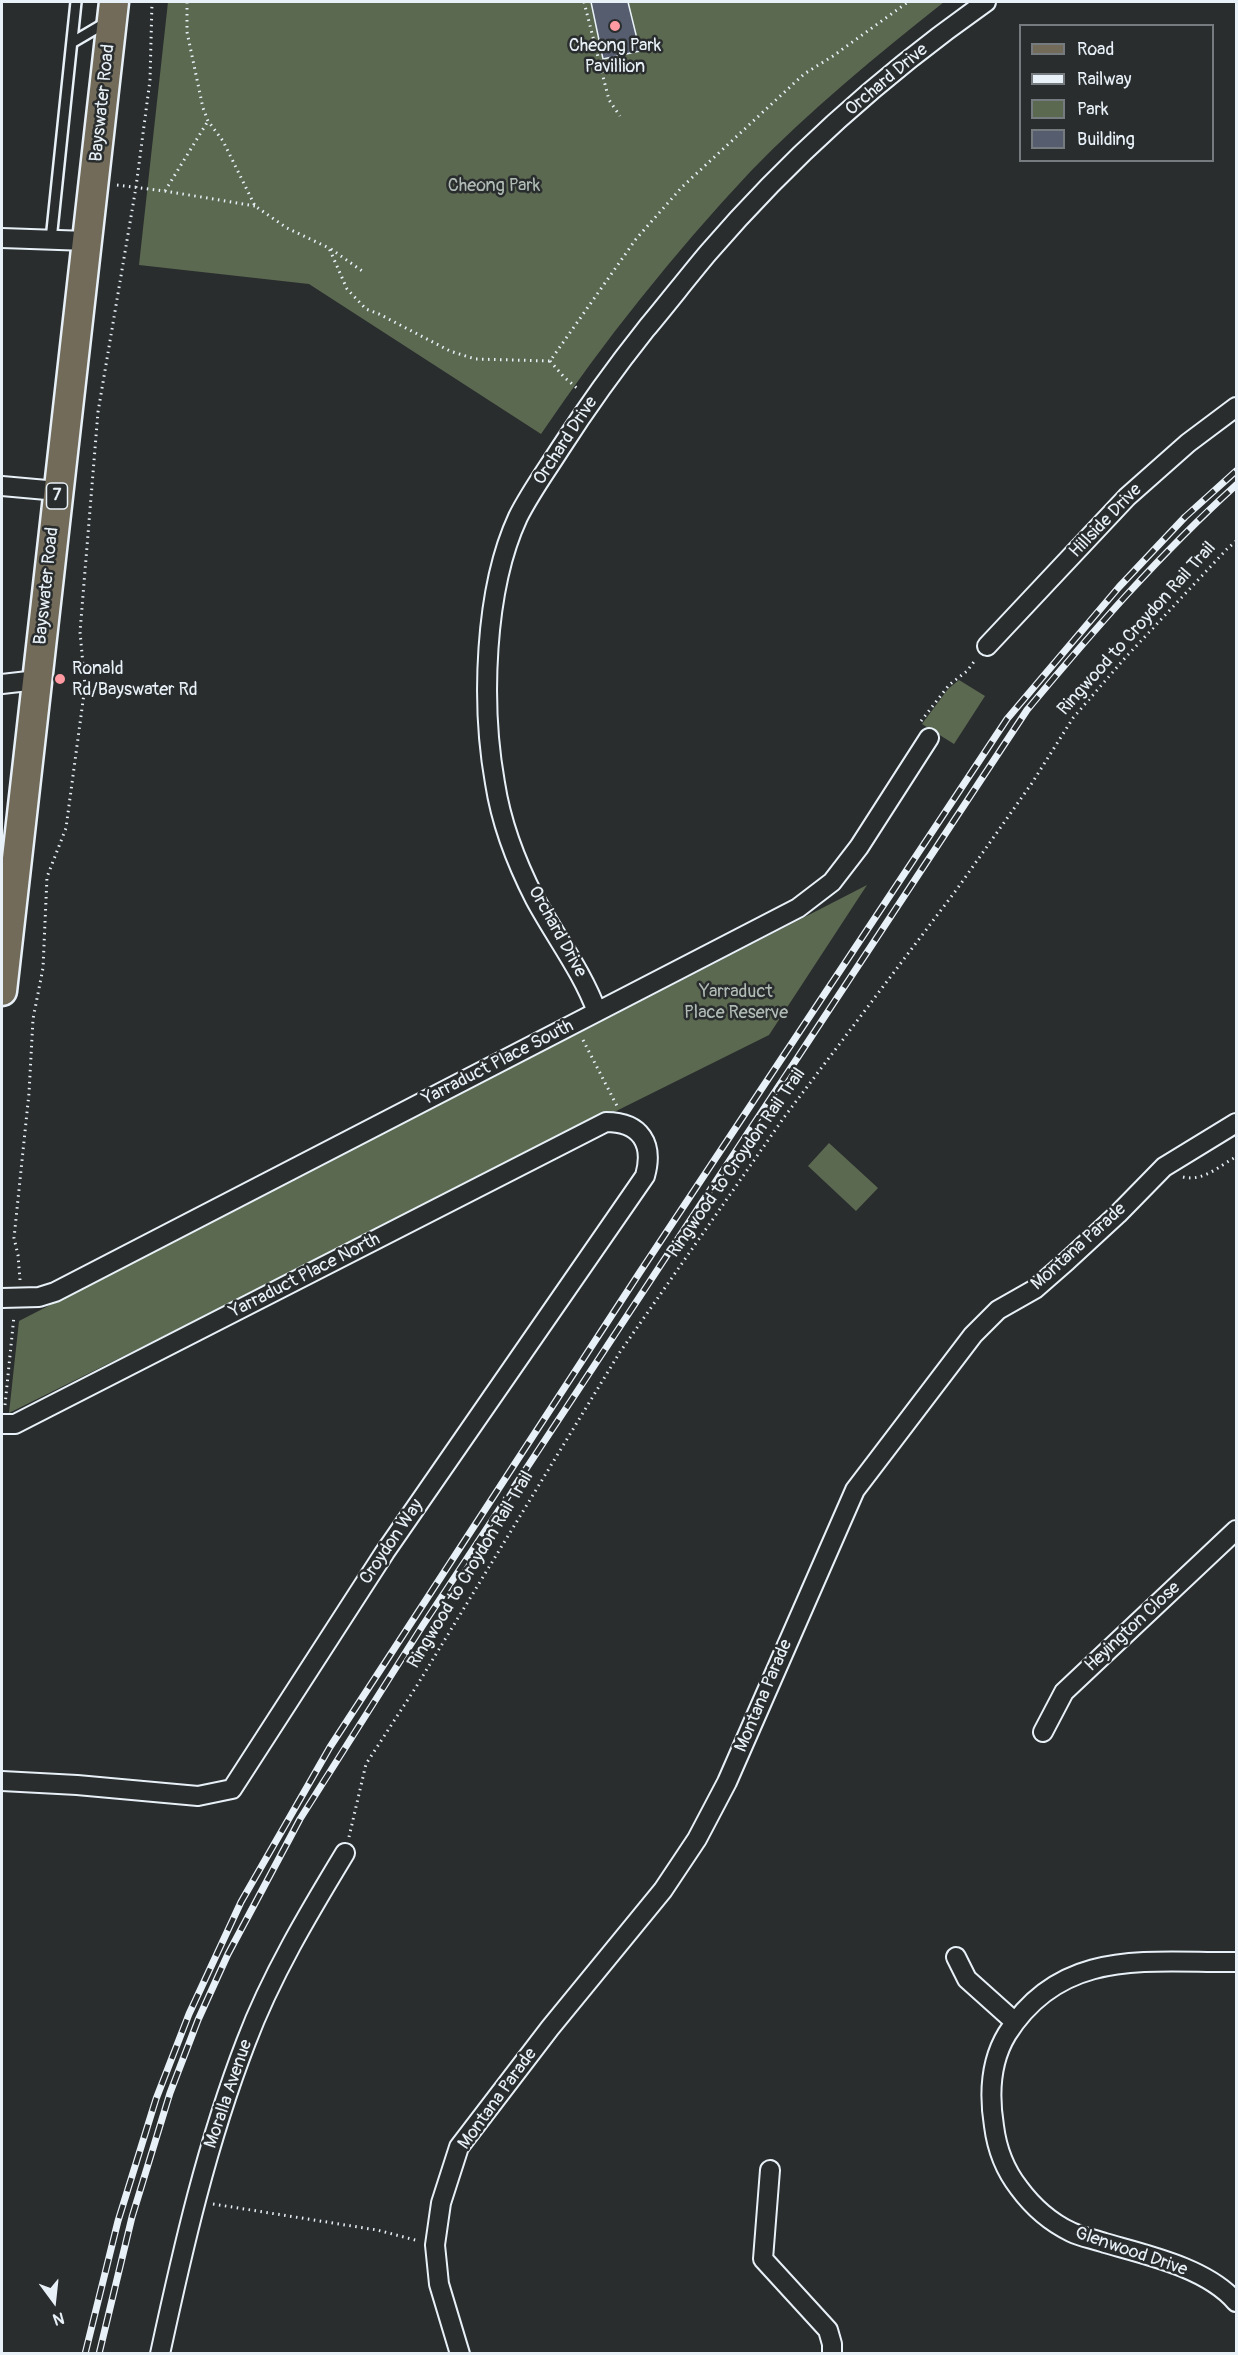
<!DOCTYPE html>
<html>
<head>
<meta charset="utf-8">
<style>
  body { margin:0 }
  #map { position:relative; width:1238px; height:2355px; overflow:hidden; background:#2a2d2e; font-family:Pangolin,sans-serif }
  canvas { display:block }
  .frame { position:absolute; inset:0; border:3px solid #e8f1f8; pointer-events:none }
  .legend { position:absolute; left:1019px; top:24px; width:195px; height:138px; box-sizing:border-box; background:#2a2d2e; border:2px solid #767b7f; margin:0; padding:8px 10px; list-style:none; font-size:18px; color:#e8f1f8 }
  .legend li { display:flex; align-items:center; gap:12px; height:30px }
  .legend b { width:30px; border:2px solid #767b7f }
  .north { position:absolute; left:24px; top:2271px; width:60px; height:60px; -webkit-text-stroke:4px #2a2d2e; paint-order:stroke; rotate:165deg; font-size:16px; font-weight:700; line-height:24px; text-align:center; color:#e8f1f8 }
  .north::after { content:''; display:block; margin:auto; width:21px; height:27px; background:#e8f1f8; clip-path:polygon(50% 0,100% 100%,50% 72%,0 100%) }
</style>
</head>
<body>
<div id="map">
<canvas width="1238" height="2355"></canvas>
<div class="frame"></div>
<ul class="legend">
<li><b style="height:8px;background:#726b5a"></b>Road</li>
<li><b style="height:8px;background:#e8f1f8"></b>Railway</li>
<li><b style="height:16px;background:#5c6951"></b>Park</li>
<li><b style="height:16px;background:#555d6e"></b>Building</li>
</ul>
<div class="north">N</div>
</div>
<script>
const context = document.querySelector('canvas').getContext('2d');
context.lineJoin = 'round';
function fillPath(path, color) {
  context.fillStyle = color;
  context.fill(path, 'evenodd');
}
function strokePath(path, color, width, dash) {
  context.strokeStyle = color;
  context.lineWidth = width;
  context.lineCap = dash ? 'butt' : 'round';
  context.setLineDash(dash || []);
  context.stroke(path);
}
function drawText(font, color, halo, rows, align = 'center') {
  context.font = font + ' Pangolin,sans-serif';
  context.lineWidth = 5;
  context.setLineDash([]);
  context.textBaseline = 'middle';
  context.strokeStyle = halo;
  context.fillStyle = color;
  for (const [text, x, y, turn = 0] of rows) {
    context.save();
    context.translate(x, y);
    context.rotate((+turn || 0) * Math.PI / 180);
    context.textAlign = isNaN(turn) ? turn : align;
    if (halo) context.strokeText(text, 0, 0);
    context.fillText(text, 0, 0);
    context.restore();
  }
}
const green = new Path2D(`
  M168 2H944C877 55 810 110 750 172 673 254 604 341 541 434L309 284 139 265Z
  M959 680 985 696 954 744 922 724 948 689Z
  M867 885 769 1035 9 1413 19 1321Z
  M829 1143 878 1188 856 1211 808 1166Z`);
const building = new Path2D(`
  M591 2H628L640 51 603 59Z`);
const path = new Path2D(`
  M187 2V32L203 108 208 121 223 141 255 206 287 228 329 248 347 289 366 309 379 314 450 351 475 359 550 361 636 239 682 187 804 74 833 56 908 2
  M584 2 609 100 620 116
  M117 185 165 191 255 206
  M165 191 208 121
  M331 249 365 273
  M550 361 564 377 578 389
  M921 721 949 685 967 671 976 659
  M583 1040 617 1106
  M1183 1177C1204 1182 1220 1165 1236 1157
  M20 1280 18 1255 14 1238 29 1093 33 1019 43 968 47 877 66 828 85 686 80 632 98 412 136 187 150 80 152 2
  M5 1405 14 1316
  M349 1837 366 1764 416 1687 620 1352 785 1116 957 889 1032 783 1073 718 1125 658 1227 549 1236 541
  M213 2204 377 2230 419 2241`);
const service = new Path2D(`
  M73 42 107 22
  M51 240 76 2`);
const minor = new Path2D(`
  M2 238 87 241
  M2 486 58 491
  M987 646 1127 497 1188 443 1236 407
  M2 684 37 680
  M597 1012C582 971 556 938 535 899 517 864 501 822 495 783 481 705 484 590 518 517 530 493 546 471 560 449 587 407 615 368 646 329 667 304 687 278 708 253 789 159 885 73 986 2
  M2 1298 39 1297 55 1292 798 908 832 882 859 847 929 738
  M2 1424H15L606 1122C641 1122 654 1144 645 1176L385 1552 232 1789 198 1796 77 1785 2 1781
  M1043 1732 1064 1692 1236 1530
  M956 1957 967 1979 1015 2022
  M1236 1962C1148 1963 1062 1947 1007 2034 990 2062 989 2095 994 2126 997 2150 1005 2170 1019 2188 1033 2207 1050 2222 1071 2232 1081 2237 1094 2239 1105 2243 1147 2255 1207 2268 1236 2302
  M770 2170 763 2259 828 2330 832 2344V2354
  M160 2354C183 2248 207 2143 246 2042 271 1976 308 1914 345 1853
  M460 2354 439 2284 435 2245 441 2203 459 2147 550 2028 663 1890 697 1839 727 1782 855 1490 973 1335 998 1310 1035 1289 1067 1261 1118 1214 1164 1167 1236 1123`);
const primary = new Path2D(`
  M2 991 114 2`);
const rail = new Path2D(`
  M85 2354 118 2221 156 2099 189 2014 241 1902 330 1747 640 1272 1007 719 1119 587 1185 517 1236 471
  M99 2354 132 2217 170 2093 198 2020 228 1954 300 1819 423 1625 1027 710C1093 631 1160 554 1236 485`);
const markers = [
  [615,26,6,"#ff9aa2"],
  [60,679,6,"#ff9aa2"]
];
const shields = [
  [57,496,21]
];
const shieldNames = [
  ["7",57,496]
];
const poiNames = [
  ["Cheong Park",615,46],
  ["Pavillion",615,67],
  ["Ronald",72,669,"left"],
  ["Rd/Bayswater Rd",72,690,"left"]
];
const streetNames = [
  ["Orchard Drive",887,80,-40],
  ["Bayswater Road",103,103,-84],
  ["Orchard Drive",566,441,-57],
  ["Hillside Drive",1106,521,-46],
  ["Bayswater Road",47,586,-84],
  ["Ringwood to Croydon Rail Trail",1137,629,-48],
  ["Orchard Drive",557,932,61],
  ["Yarraduct Place South",498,1063,-27],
  ["Ringwood to Croydon Rail Trail",737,1163,-55],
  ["Montana Parade",1079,1247,-42],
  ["Yarraduct Place North",305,1276,-27],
  ["Croydon Way",392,1542,-56],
  ["Ringwood to Croydon Rail Trail",471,1570,-59],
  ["Heyington Close",1133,1627,-43],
  ["Montana Parade",764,1696,-67],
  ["Moralla Avenue",229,2094,-71],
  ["Montana Parade",498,2099,-54],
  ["Glenwood Drive",1131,2252,19]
];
const parkNames = [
  ["Cheong Park",494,186],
  ["Yarraduct",736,992],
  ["Place Reserve",736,1013]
];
fillPath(green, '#5c6951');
fillPath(building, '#555d6e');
strokePath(building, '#e8f1f8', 1.5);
strokePath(service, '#e8f1f8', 14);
strokePath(minor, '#e8f1f8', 22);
strokePath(primary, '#e8f1f8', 33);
strokePath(path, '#e8f1f8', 3, [1.5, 4.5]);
strokePath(service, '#2a2d2e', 9);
strokePath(minor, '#2a2d2e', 18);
strokePath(primary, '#726b5a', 28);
strokePath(rail, '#e8f1f8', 7);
strokePath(rail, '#2a2d2e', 4.5, [14]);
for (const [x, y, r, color] of markers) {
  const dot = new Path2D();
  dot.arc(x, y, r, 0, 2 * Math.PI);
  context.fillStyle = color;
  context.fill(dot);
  strokePath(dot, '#2a2d2e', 2);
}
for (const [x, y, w] of shields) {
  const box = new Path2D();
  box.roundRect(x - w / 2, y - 13, w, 26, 4.5);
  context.fillStyle = '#2a2d2e';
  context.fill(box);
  strokePath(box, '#e8f1f8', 1.5);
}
drawText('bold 16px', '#e8f1f8', null, shieldNames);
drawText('18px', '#e8f1f8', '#2a2d2e', poiNames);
drawText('18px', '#e8f1f8', '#2a2d2e', streetNames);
drawText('18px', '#b0bbb5', '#2a2d2e', parkNames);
</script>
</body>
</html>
